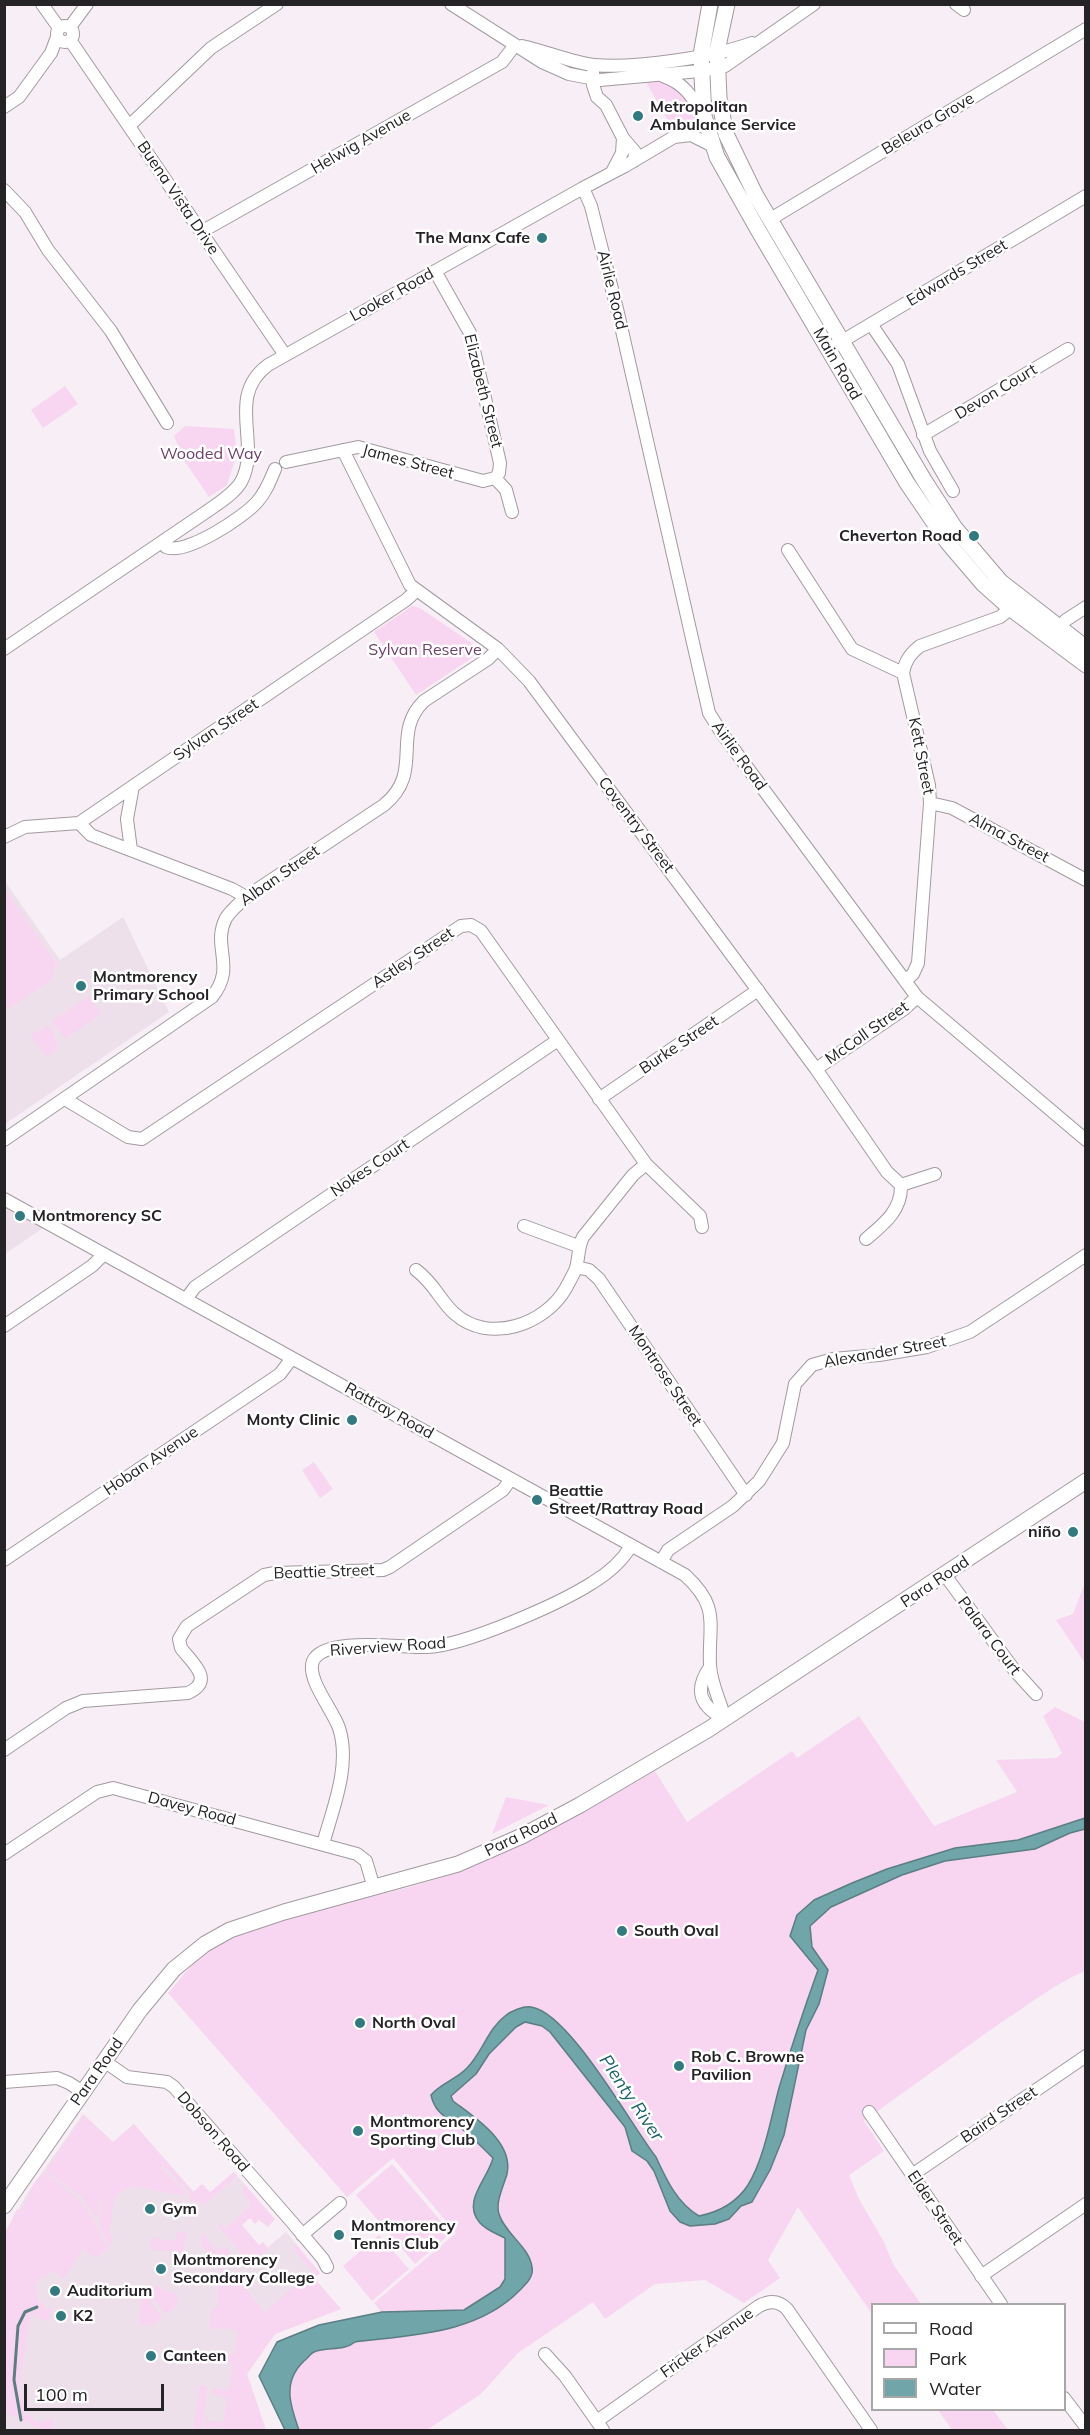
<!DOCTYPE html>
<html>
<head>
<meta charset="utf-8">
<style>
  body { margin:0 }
  #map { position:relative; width:1090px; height:2435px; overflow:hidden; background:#f7eff5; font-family:Mulish,sans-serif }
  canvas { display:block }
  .frame { position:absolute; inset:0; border:6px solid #262326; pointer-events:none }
  .legend { position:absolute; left:871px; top:2303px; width:195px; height:108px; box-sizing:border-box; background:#fff; border:2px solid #a8a7a8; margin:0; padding:8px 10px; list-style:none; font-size:18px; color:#262326 }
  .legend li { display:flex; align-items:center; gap:12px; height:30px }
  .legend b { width:30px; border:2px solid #a8a7a8 }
  .scale { position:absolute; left:24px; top:2384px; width:140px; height:27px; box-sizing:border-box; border:3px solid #262326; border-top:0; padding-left:8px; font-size:18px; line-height:21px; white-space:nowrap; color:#262326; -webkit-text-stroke:4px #fff; paint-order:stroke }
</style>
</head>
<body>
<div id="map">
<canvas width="1090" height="2435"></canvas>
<div class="frame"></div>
<ul class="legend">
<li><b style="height:8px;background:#fff"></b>Road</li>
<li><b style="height:16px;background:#f8d6f1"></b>Park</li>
<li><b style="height:16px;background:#70a5a9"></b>Water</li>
</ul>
<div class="scale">100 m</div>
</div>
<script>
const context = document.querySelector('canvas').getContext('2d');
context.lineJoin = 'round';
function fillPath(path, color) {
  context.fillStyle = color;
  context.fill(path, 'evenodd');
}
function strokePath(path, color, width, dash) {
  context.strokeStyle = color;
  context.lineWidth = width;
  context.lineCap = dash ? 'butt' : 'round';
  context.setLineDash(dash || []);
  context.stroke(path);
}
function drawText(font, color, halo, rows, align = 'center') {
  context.font = font + ' Mulish,sans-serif';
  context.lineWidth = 5;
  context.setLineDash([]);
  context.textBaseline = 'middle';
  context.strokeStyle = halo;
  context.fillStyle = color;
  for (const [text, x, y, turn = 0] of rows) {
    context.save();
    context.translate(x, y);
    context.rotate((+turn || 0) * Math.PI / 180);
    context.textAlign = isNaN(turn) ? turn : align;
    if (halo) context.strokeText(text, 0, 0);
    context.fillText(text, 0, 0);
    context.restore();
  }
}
const built = new Path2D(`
  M4 880 60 960 123 917 169 1012 5 1124Z
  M5 1203 46 1226 5 1254Z
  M83 2114 113 2142 134 2124 201 2200 234 2172 260 2202 227 2230 253 2260 286 2232 320 2273 314 2278 341 2309 275 2334 247 2374 266 2430H5V2232L27 2194Z`);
const green = new Path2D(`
  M661 81 679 87 690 106 698 132 689 130 674 131 646 82Z
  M65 386 78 404 43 428 31 410Z
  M185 426 234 429 237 454 227 485 209 497 183 459 174 436Z
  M412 606 420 608 473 644 474 651 472 658 416 695 374 632Z
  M5 889 56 963 51 980 5 1011Z
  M89 996 101 1014 65 1039 52 1021Z
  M48 1026 54 1033 58 1049 46 1057 30 1035Z
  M314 1462 333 1489 320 1498 302 1470Z
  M1085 1583V1663L1056 1620 1073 1614Z
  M1055 1707 1085 1722V1971C1054 1984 1027 2006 999 2024 954 2056 909 2088 864 2121L884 2151 849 2175 859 2199 884 2242 893 2264 921 2304H872V2314L798 2207 768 2260 780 2278 744 2303 705 2280 655 2284 605 2319 593 2302 518 2353 481 2394 427 2430H292L285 2414 292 2352 391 2324 374 2303 456 2233 393 2158 347 2197 168 1993C179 1981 189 1966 202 1956 259 1913 362 1903 430 1881 510 1855 582 1812 655 1771L687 1822 792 1751 797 1758 859 1716 934 1826 1017 1792 996 1760 1056 1758 1062 1753 1043 1716Z
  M506 1797 549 1805 492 1834Z
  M84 2115 113 2142 134 2124 193 2192 202 2184 210 2192 234 2172 237 2176 205 2204 189 2201 190 2193 162 2165 160 2167 184 2190 186 2196 132 2186 115 2196 109 2235 113 2236 110 2249 99 2225 102 2200 100 2201 97 2220 81 2196 47 2172V2168Z
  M392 2164 451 2233 415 2264 356 2195Z
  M45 2173C82 2200 90 2206 107 2249L96 2258 83 2249 64 2279 54 2271 38 2280 34 2288 39 2291 36 2296 39 2303H45L44 2308H52L49 2321 30 2315 20 2385 25 2416 32 2415 34 2422 53 2419 54 2426 52 2429 58 2428 59 2430H43L5 2412V2234L17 2209 20 2211 31 2194 29 2192C34 2184 37 2177 45 2173Z
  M245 2185 275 2219 268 2227 259 2220 255 2224 250 2218 242 2225 259 2245 263 2242 268 2248 287 2233 251 2264 218 2226 219 2223 225 2228 252 2205 242 2192Z
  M177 2231 186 2233 184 2253 149 2249 151 2238 175 2241Z
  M202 2233 218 2251 225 2246 237 2261 232 2266V2269C219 2262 196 2251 202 2233Z
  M379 2235 409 2269 372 2301 343 2266Z
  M296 2244 320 2273 314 2278 341 2309 275 2334 247 2374 266 2430H222L221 2427H207V2430H204L206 2417H208V2421L223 2423 227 2398 212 2394 214 2388 229 2390 233 2364 219 2362 220 2353 234 2355 238 2330 209 2328 212 2308 218 2307V2282L221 2270 202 2255 235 2277 265 2312 312 2271 293 2249Z
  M156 2286 178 2295 177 2307 165 2314 150 2294 151 2288Z
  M143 2290 162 2318 153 2325 138 2324Z
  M200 2385 206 2386 207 2389 202 2427 201 2430H193Z
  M938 2410H993L1008 2430H952Z`);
const water = new Path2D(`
  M1085 1818V1829L1070 1833 1035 1849 945 1861 902 1875 831 1907 810 1926 812 1947 828 1970 819 2004 806 2030 784 2135 770 2170 752 2202 741 2206 729 2219 715 2224 690 2226 680 2222 670 2211 654 2171 647 2161 632 2151 625 2127 550 2032 542 2026 525 2022 516 2027 489 2054 476 2074 451 2096 453 2101C474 2117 514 2142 507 2174 504 2185 495 2202 499 2214 505 2234 529 2246 532 2267 534 2277 526 2284 520 2290 478 2334 411 2335 355 2342 343 2352 327 2346 314 2352 311 2353 307 2359 304 2361 282 2382 290 2405 299 2430H285L259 2376 277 2342 319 2325 382 2312 464 2310 500 2287 505 2279V2238C497 2234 486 2230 480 2223 461 2202 488 2179 493 2158 483 2148 473 2138 462 2129 448 2118 435 2114 431 2095 441 2083 457 2079 467 2068 482 2053 488 2029 505 2016 511 2011 523 2006 531 2007 569 2012 631 2125 656 2157 666 2179 677 2203 699 2216 719 2212 737 2202 748 2185 764 2159 771 2118 779 2088 791 2048 804 2009 818 1970L790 1936 797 1915 814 1900 852 1883 887 1869 955 1848 1018 1840Z`);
const stream = new Path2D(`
  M21 2420 14 2380 18 2326 25 2312 37 2307`);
const minor = new Path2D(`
  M42 4 59 28
  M451 4 542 62 569 74 600 80 700 71 725 66 814 4
  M956 4 964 10
  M57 34a8 8 0 1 1 16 0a8 8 0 1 1-16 0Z
  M70 27 87 4
  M70 40 285 355
  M522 46C546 51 569 62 594 65 634 69 714 57 752 43
  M593 72V85L597 97 606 105 623 138 635 152 634 161
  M663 76C684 83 695 98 702 118
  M4 107 19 97 51 53 57 37
  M129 126 211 48 277 4
  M612 172 622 153 623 138
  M583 188 591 206 618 313 709 713 721 732 917 997 1086 1140
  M4 190 25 212 48 250 111 331 167 423
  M769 220 1086 29
  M201 232 502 62 515 45
  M435 271 470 333 500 463 499 473 495 478
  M871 324 898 364 930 451 953 491
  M834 346 1086 196
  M923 435 1068 349
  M343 450 410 585 498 649 529 681 816 1069 887 1172 901 1185 935 1174
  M286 462 358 447 483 481 495 478
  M495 478 506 490 512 512
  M163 541 166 547C185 556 244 517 257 502 266 492 270 481 275 469
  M788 550 852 649 903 673
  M1054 633 1066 620 1086 607
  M4 649 206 512C217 504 233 495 241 482 262 444 225 397 268 365L583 188 625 166 674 137 691 135 713 146
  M930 803 952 808 1086 880
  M79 823 91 835 232 889 246 897
  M4 837 25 827 79 823 406 600 416 591
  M131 850 127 819 133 786
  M905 981 913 974 918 963 930 803 929 785 903 673C905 661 910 654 920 646L1000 617 1016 604
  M816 1069 904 1009 917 997
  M65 1099 128 1137 142 1139 461 926 471 925 481 931 646 1164 700 1216 702 1227
  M599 1099 758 990
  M4 1140 212 997C237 966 211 947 226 918 231 910 239 904 246 897L384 805C425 772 390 734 424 701L488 659 498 649
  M4 1199 685 1575C721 1608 708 1624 710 1665 711 1684 720 1700 725 1719
  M524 1226 578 1246
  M866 1239C884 1224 902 1210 901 1185
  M576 1267 589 1270 599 1279 746 1495
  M416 1270C435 1284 440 1301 455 1314 489 1344 545 1325 566 1288 569 1282 574 1274 576 1268 579 1257 578 1247 583 1237L633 1175 646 1164
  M186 1299 195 1287 558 1040
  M4 1326 92 1266 104 1254
  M4 1560 280 1374 292 1358
  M661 1562 668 1550 733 1506 759 1481 783 1443 795 1384 812 1365 833 1359 879 1355 927 1347 970 1332 1086 1255
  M945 1575 1015 1671 1036 1694
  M710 1667C693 1691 701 1707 725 1719
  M4 1750 66 1708 83 1701 188 1693C216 1680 191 1662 181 1648L179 1639 187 1626 264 1575 275 1573 383 1570 390 1567 503 1490 511 1479
  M323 1844C333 1808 351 1765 339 1728 333 1710 306 1679 313 1661 324 1636 402 1648 427 1647 464 1646 559 1604 592 1583 607 1574 622 1561 631 1546
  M4 1854 97 1792 113 1788 357 1854 366 1861 374 1888
  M104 2061 127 2077 167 2082 174 2087 291 2221 323 2259 327 2267
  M4 2082 57 2078 69 2083 83 2092
  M869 2112 1001 2304
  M912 2175 1086 2056
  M302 2235 340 2203
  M981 2276 1086 2204
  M545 2354 565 2376 603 2430
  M1064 2398 1086 2427
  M597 2421 759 2306C770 2300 779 2301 787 2309L871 2430`);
const major = new Path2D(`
  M710 4 701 55 704 116 717 157 757 228 907 483 948 543 983 584 1011 609 1086 665
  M727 4 717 51 719 98 726 134 755 194 924 480 955 528 1001 582 1086 648
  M4 2206 140 2010 174 1969 205 1944 230 1930 284 1912 458 1864 522 1836 580 1805 709 1729 1086 1481`);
const markers = [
  [638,116,6,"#317a7f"],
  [542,238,6,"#317a7f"],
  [974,536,6,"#317a7f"],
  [81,986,6,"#317a7f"],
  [20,1216,6,"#317a7f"],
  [352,1420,6,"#317a7f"],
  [537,1500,6,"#317a7f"],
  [1073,1532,6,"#317a7f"],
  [622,1931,6,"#317a7f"],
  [360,2023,6,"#317a7f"],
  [679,2066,6,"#317a7f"],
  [358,2131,6,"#317a7f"],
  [150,2209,6,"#317a7f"],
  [339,2235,6,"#317a7f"],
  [161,2269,6,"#317a7f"],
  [55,2291,6,"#317a7f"],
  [61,2316,6,"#317a7f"],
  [151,2356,6,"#317a7f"]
];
const poiNames = [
  ["Metropolitan",650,107],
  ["Ambulance Service",650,125],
  ["The Manx Cafe",530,238,"right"],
  ["Cheverton Road",962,536,"right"],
  ["Montmorency",93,977],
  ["Primary School",93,995],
  ["Montmorency SC",32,1216],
  ["Monty Clinic",340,1420,"right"],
  ["Beattie",549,1491],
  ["Street/Rattray Road",549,1509],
  ["niño",1061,1532,"right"],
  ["South Oval",634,1931],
  ["North Oval",372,2023],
  ["Rob C. Browne",691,2057],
  ["Pavilion",691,2075],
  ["Montmorency",370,2122],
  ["Sporting Club",370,2140],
  ["Gym",162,2209],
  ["Montmorency",351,2226],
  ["Tennis Club",351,2244],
  ["Montmorency",173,2260],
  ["Secondary College",173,2278],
  ["Auditorium",67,2291],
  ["K2",73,2316],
  ["Canteen",163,2356]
];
const streetNames = [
  ["Beleura Grove",928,124,-31],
  ["Helwig Avenue",361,142,-30],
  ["Buena Vista Drive",178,198,56],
  ["Edwards Street",957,273,-31],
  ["Airlie Road",612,290,76],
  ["Looker Road",392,295,-29],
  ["Main Road",837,364,60],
  ["Elizabeth Street",483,391,76],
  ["Devon Court",996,392,-31],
  ["James Street",408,462,15],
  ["Sylvan Street",216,730,-34],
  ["Airlie Road",739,756,54],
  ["Kett Street",921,756,79],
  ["Coventry Street",636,825,53],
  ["Alma Street",1009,838,28],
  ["Alban Street",280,876,-35],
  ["Astley Street",413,958,-34],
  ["McColl Street",867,1033,-35],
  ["Burke Street",679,1045,-34],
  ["Nokes Court",370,1168,-34],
  ["Alexander Street",885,1352,-10],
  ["Montrose Street",665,1376,56],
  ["Rattray Road",389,1411,29],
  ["Hoban Avenue",151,1461,-34],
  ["Beattie Street",324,1572,-2],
  ["Para Road",935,1582,-34],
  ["Palara Court",989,1636,53],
  ["Riverview Road",388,1647,-4],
  ["Davey Road",192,1809,15],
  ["Para Road",521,1835,-26],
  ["Para Road",97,2072,-55],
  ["Baird Street",999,2115,-34],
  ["Dobson Road",213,2132,49],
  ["Elder Street",935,2208,56],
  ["Fricker Avenue",707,2343,-35]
];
const parkNames = [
  ["Wooded Way",211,454],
  ["Sylvan Reserve",425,650]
];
const waterNames = [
  ["Plenty River",631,2098,56]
];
fillPath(built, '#eee0eb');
fillPath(green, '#f8d6f1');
fillPath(water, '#70a5a9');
strokePath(water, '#5a7e82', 1.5);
strokePath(stream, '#5a7e82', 3);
strokePath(minor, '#a29aa0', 14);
strokePath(major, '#a29aa0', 17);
strokePath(minor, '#fff', 12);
strokePath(major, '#fff', 15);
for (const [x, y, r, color] of markers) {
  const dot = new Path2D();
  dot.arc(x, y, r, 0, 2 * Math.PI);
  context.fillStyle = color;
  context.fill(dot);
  strokePath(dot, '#fff', 2);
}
drawText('bold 16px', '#262326', '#fff', poiNames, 'left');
drawText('16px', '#262326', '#fff', streetNames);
drawText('16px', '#6f4068', '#fff', parkNames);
drawText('italic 18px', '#196267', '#fff', waterNames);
</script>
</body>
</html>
